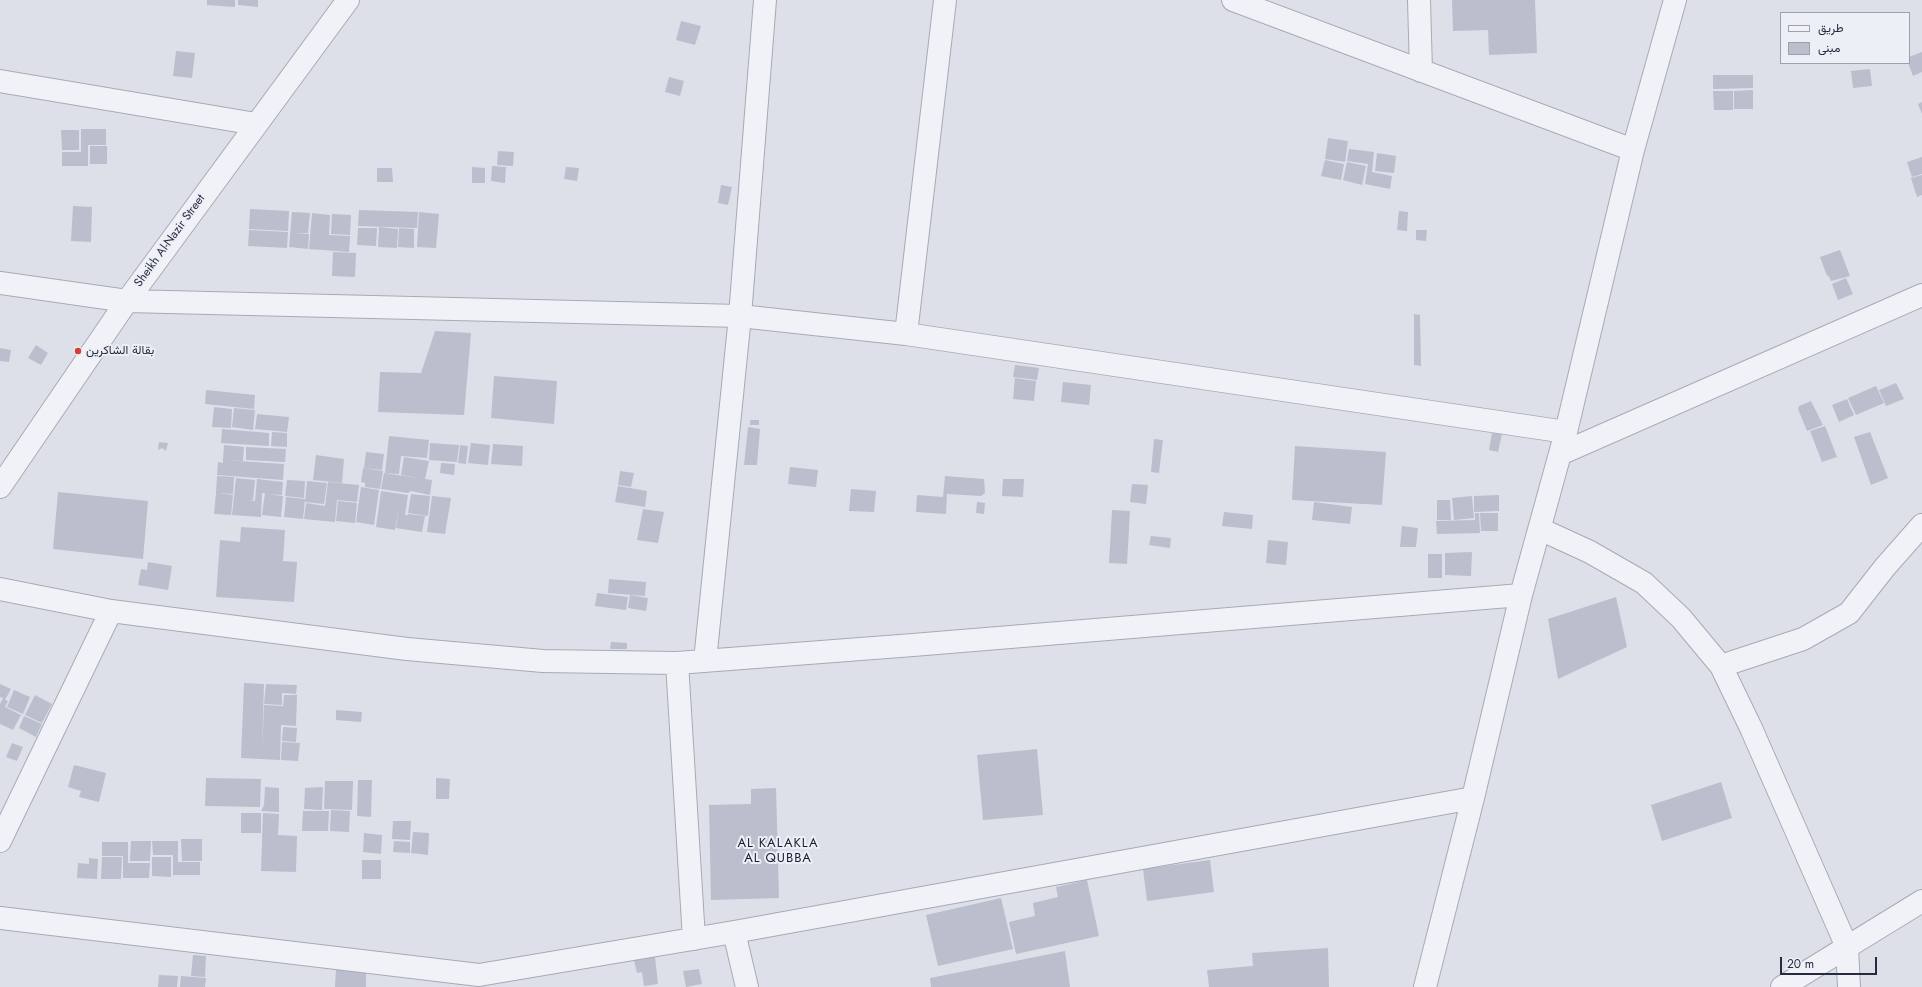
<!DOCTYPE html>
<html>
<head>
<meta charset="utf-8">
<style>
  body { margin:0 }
  #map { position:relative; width:1922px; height:987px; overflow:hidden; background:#dee0e9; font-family:Jost,Vazirmatn,sans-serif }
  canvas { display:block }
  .legend { position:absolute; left:1780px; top:12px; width:130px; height:52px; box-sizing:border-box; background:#edeff6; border:1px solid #9da1ad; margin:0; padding:5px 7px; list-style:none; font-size:12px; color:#262b40 }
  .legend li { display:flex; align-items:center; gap:8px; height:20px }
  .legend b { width:20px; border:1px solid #9da1ad }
  .scale { position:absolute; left:1780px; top:957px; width:97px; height:18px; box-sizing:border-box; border:2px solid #262b40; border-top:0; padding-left:5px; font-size:12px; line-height:14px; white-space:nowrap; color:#262b40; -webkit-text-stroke:3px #edeff6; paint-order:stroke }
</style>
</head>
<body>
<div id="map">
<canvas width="1922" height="987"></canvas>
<ul class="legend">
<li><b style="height:5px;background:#f1f2f7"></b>طريق</li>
<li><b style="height:11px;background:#bbbecc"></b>مبنى</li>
</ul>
<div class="scale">20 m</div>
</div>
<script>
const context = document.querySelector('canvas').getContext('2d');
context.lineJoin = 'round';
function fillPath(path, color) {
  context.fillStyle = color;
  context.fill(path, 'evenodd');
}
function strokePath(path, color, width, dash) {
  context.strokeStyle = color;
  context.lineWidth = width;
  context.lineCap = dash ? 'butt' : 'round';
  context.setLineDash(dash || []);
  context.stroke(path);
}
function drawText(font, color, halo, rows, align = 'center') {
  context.font = font + ' Jost,Vazirmatn,sans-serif';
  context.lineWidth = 4;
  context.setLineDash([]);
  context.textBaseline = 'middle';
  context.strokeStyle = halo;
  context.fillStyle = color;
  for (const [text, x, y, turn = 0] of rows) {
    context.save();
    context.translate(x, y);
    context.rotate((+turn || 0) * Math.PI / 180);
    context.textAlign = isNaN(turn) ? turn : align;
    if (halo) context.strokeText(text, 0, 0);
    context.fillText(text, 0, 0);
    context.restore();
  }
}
const building = new Path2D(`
  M207 0H235V7L207 5Z
  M238 0H258V7L238 5Z
  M1452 0H1535L1537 53 1489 55 1488 30 1453 31Z
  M681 21 701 26 695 45 676 40Z
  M176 51 195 53 192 78 173 76Z
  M1922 52V72L1913 76 1908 63 1909 57Z
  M1870 69 1872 86 1853 88 1851 71Z
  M1713 75H1753V88L1713 89Z
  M669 77 684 81 680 96 665 92Z
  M1753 90V109H1734V91Z
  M1713 91H1733V110H1714Z
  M1922 102V114L1918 104Z
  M81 129H106V145H88V166H62V152H81Z
  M61 130H79V150H62Z
  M1328 138 1348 141 1345 162 1325 159Z
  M90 146H107V164H90Z
  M1349 149 1374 152 1372 172 1392 176 1390 189 1365 184 1368 164 1347 161Z
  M498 151 514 152 513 166 497 165Z
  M1377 153 1396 156 1394 173 1375 171Z
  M1922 157V174L1912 177 1907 162Z
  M1325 160 1344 164 1341 180 1321 176Z
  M1347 162 1366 166 1362 185 1343 180Z
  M492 166 506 167 505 183 491 181Z
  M472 167 485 168V183H472Z
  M566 167 579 168 577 181 564 179Z
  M377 168H392L393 182H377Z
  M1922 175V195L1917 197 1911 178Z
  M721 185 732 187 728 205 718 203Z
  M73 206 92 207 91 242 71 241Z
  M250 209 289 211 288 231 249 229Z
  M359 210 418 212 417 228 358 226Z
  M1399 211 1408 212 1407 231 1397 230Z
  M292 212 310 213 308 233H295L309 234 308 249 289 247Z
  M419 212 439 214 436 248 417 247Z
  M312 213 330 215 329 235 350 236 349 252 309 249Z
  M332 214 351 215 350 235 331 234Z
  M379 227 398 229 397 248 378 247Z
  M358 228H377L376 246 357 245Z
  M399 228 414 229V248L398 247Z
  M249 230 288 232 287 248 248 246Z
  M1416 230H1427L1426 241 1416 240Z
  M1840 250 1850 276 1831 281 1828 275 1827 276 1820 257Z
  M333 252 356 253 355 277 332 276Z
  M1846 278 1853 294 1838 300 1832 284Z
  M1414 314 1420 315 1421 366 1414 365Z
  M435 331 471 333 464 415 378 412 380 372 421 373Z
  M36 345 48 353 41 365 28 358Z
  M0 348 11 350 9 362 0 361Z
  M1015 365 1039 368 1037 380 1013 377Z
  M494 376 557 381 554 424 491 418Z
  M1015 378 1036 381 1034 401 1013 399Z
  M1063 382 1091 385 1089 405 1061 402Z
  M1896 383 1904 399 1886 406 1879 390Z
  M1876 386 1884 403 1856 415 1848 398Z
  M206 390 255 395 254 409 205 404Z
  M1847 399 1854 415 1839 422 1832 405Z
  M1811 401 1823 425 1807 431 1798 409 1799 406Z
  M214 407 232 409 231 428 212 427Z
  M234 408 255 410 253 430 232 427Z
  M257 414 289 417 287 432 255 429Z
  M750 420H759V425H750Z
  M1825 426 1837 457 1822 462 1810 431Z
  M748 427 760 429 757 465H744Z
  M222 429 269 433V446L221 443Z
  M272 432 287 433V447L271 446Z
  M1870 432 1888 478 1871 485 1854 437Z
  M1492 433 1502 434 1498 452 1489 450Z
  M389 436 429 440 427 458 401 456 399 474 385 473Z
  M1154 439 1163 440 1159 473 1151 472Z
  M159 442 168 443 166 451 162 448 158 450Z
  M430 443 459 445 457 462 429 460Z
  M471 443 490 445 488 465 468 463Z
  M493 444 523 446 522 466 491 464Z
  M224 445 244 447 243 461 223 460Z
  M460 445 468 446 466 464 458 463Z
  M1295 446 1386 452 1382 505 1292 500Z
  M246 447 286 449 285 462 246 460Z
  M366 452 384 454 382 470 364 468Z
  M316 455 344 459 342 483 313 480Z
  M404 457 429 461 425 479 401 475Z
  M223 460 284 464 283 480 217 475 218 462 223 463Z
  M441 463 455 464 454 475 440 473Z
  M790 467 818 470 816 487 788 484Z
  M363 468 383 471 380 489 365 487V483L361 482Z
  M620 471 634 473 631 487 618 485Z
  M384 473 432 480 430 495 411 491 408 493 381 489Z
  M217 476 234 477 233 494 216 493Z
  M945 476 984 479 985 493 981 496 947 494 946 514 916 512 917 495 943 497Z
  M236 478 255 480 253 500H248L255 501 257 479 283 482 282 495 267 494 283 496 281 517 262 515 265 493H262L261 517 232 515Z
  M1003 479H1024L1023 497 1002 496Z
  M287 480 305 481 304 498 285 496Z
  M307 481 327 483 324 504 305 502Z
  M328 482 359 485 357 502 337 500 335 522 304 519 306 503 325 506Z
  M1132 484 1148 485 1146 504 1130 502Z
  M618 486 647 491 645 507 615 502Z
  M361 487 379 490 374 525 356 522Z
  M851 489 876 491 874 512 849 511Z
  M381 491 408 495 405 515H408V514L425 516 422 532 396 528 399 508 395 530 376 527Z
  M58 492 148 501 143 559 53 549Z
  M216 493 233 495 231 515 214 514Z
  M411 494 430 496 428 516 408 513Z
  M1499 495V511L1474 512V496Z
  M432 496 451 498 445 534 427 532Z
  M1472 496 1474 518 1454 520 1452 498Z
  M286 497 305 499 303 519 284 517Z
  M1437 500H1450L1451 520H1437Z
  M338 501 357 503 355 523 336 521Z
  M977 502 985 503 984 514 976 513Z
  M1314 502 1352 507 1350 524 1312 520Z
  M643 509 664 512 658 543 637 540Z
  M1112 510 1130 511 1127 564 1109 563Z
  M1224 512 1253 515 1252 529 1222 526Z
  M1475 513H1479L1480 533 1437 534 1436 521 1475 520Z
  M1480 513H1498V531H1481Z
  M1402 526 1418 528 1416 547H1400Z
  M241 527 285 530 283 561 297 562 294 602 216 597 220 540 240 542Z
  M1151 536 1171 538 1170 548 1149 545Z
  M1268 540 1288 542 1286 565 1266 563Z
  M1472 552 1471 576 1445 575V553Z
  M1428 554H1442V578H1428Z
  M148 562 172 566 168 590 138 585 141 569 147 570Z
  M609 579 646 582 645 596 608 593Z
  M597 593 628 597 626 610 595 606Z
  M630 595 648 598 646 611 628 608Z
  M1616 597 1627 647 1558 679 1548 619Z
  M611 642 627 643V649H610Z
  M244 683 264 684 262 751 264 705 283 706 284 695H297L296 726 281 725 280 760 241 758Z
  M0 684 11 689 5 700 8 701 5 707 21 715 13 730 0 724V704L3 698 0 697Z
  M266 684 297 685 296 694 282 693V705L264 704Z
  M14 690 30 697 23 714 7 707Z
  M35 695 52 704 42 723 25 715Z
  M336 710 362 712 361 722 336 720Z
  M24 716 42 724 36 737 19 728Z
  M283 727 297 728 296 742 282 741Z
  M282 742 300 743 298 761 281 760Z
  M12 743 23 747 17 761 6 757Z
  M1037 749 1043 815 983 820 977 755Z
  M74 765 106 773 99 802 79 797 81 791 68 787Z
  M206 778 261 779 260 807 205 806Z
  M436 778 450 779 449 799H436Z
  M358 780H372L371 817 357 816Z
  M325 781H353L352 810 324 809Z
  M1721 782 1732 818 1662 841 1651 805Z
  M265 787 279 788V812L261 811 264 805Z
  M323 787 322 810 304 809 305 788Z
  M776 788 779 898 711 900 709 805 751 804V789Z
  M331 810 350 811 349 832 330 831Z
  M303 811H329L328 831H302Z
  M241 813H261V833H241Z
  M263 813 279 814 278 835 297 836 296 872 261 871Z
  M393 821H411L410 840 392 839Z
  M413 832 429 833 428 855 411 853Z
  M364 833 382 835 381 854 363 852Z
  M181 839H202V861H182Z
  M131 841H151L150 861H130Z
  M152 841H178V862H200V875H173V855H153Z
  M394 841 410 842V853L393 852Z
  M102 842H128V863H150L149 878H123V856H102Z
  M102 857H122L121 879H101Z
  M152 857H171V877L152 876Z
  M89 858 98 859 97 879 77 878 78 863 89 864Z
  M362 860H381V879H362Z
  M1210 860 1214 892 1147 901 1143 869Z
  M1087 880 1099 936 1016 954 1009 922 1035 916 1033 903 1058 897 1056 887Z
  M1001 898 1013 949 938 966 926 915Z
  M1328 948 1329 987H1209L1207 970 1253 966 1252 953Z
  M1065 951 1070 987H931L930 978Z
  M193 955 206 956 205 977 191 976Z
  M655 957 658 984 644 986 642 972 637 973 634 960Z
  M336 969 366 972V987H335Z
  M699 969 702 984 686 987 683 971Z
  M159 975 178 976 177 987H158Z
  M181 976 206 978 205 987H180Z`);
const minor = new Path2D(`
  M1233 0 1633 150
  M1419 0 1421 71
  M0 81 256 124
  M0 283 127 301 740 316 906 334 1566 432
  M906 334 945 0
  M1560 454 1922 295
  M0 487 127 301 348 0
  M1540 529 1590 552 1644 583 1681 618 1721 666 1751 728 1847 947 1849 987
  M0 589 111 611 407 649 543 661 677 663 913 645 1521 595
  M705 661 740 316 765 0
  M677 663 694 939
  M1721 666 1803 639 1849 613 1885 567 1922 525
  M0 841 111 611
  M0 918 479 975 734 932 1473 798
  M734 932 747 987
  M1425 987 1473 798 1521 595 1566 432 1633 150 1675 0
  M1782 987 1922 901`);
const markers = [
  [78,351,4,"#d73e39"]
];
const streetNames = [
  ["Sheikh Al-Nazir Street",170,241,-54]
];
const poiNames = [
  ["بقالة الشاكرين",86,351]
];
const neighbourhoodNames = [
  ["AL KALAKLA",778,844],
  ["AL QUBBA",778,859]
];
fillPath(building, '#bbbecc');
strokePath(minor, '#a7aab6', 24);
strokePath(minor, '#f1f2f7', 22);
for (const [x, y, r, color] of markers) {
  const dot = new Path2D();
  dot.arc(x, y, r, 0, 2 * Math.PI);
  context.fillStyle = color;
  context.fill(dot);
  strokePath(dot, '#edeff6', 1.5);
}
drawText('12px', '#262b40', '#edeff6', streetNames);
drawText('12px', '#262b40', '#edeff6', poiNames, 'left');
context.letterSpacing = '1px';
drawText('13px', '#181c31', '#edeff6', neighbourhoodNames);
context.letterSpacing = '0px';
</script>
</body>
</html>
